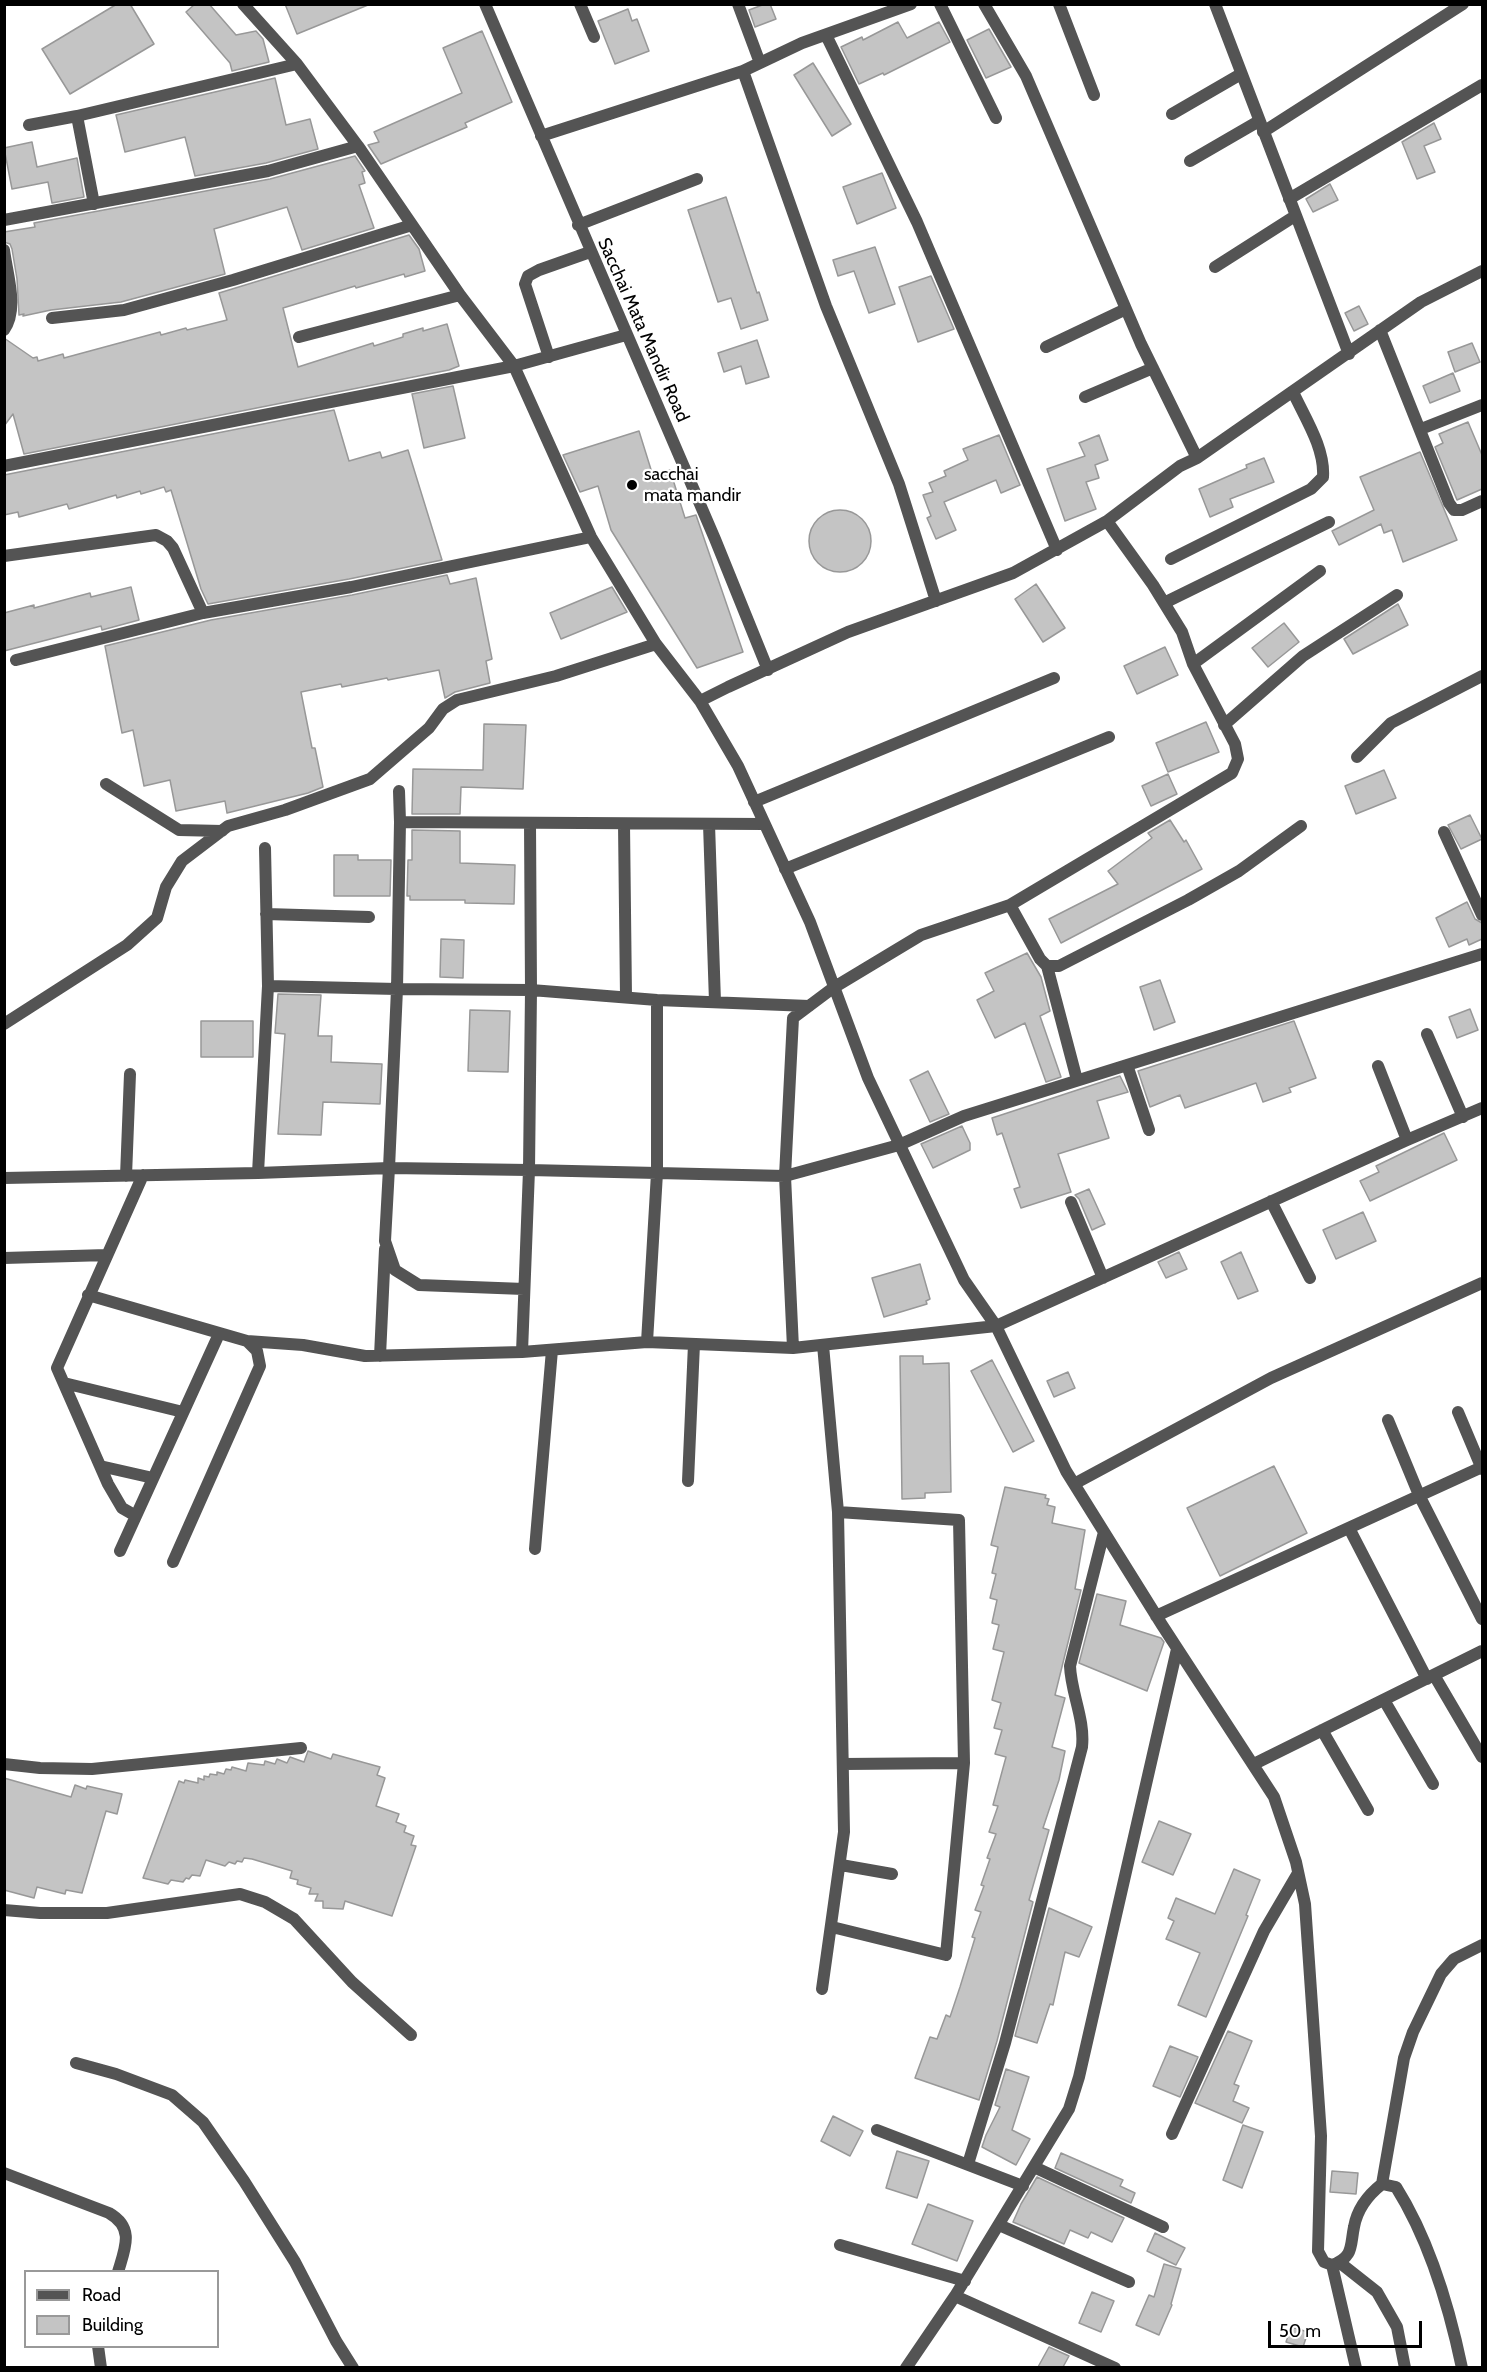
<!DOCTYPE html>
<html>
<head>
<meta charset="utf-8">
<style>
  body { margin:0 }
  #map { position:relative; width:1487px; height:2372px; overflow:hidden; background:#fff; font-family:Cabin,sans-serif }
  canvas { display:block }
  .frame { position:absolute; inset:0; border:6px solid #000; pointer-events:none }
  .legend { position:absolute; left:24px; top:2270px; width:195px; height:78px; box-sizing:border-box; background:#fff; border:2px solid #999; margin:0; padding:8px 10px; list-style:none; font-size:18px; color:#000 }
  .legend li { display:flex; align-items:center; gap:12px; height:30px }
  .legend b { width:30px; border:2px solid #999 }
  .scale { position:absolute; left:1268px; top:2321px; width:154px; height:27px; box-sizing:border-box; border:3px solid #000; border-top:0; padding-left:8px; font-size:18px; line-height:21px; white-space:nowrap; color:#000; -webkit-text-stroke:4px #fff; paint-order:stroke }
</style>
</head>
<body>
<div id="map">
<canvas width="1487" height="2372"></canvas>
<div class="frame"></div>
<ul class="legend">
<li><b style="height:8px;background:#545454"></b>Road</li>
<li><b style="height:16px;background:#c4c4c4"></b>Building</li>
</ul>
<div class="scale">50 m</div>
</div>
<script>
const context = document.querySelector('canvas').getContext('2d');
context.lineJoin = 'round';
function fillPath(path, color) {
  context.fillStyle = color;
  context.fill(path, 'evenodd');
}
function strokePath(path, color, width, dash) {
  context.strokeStyle = color;
  context.lineWidth = width;
  context.lineCap = dash ? 'butt' : 'round';
  context.setLineDash(dash || []);
  context.stroke(path);
}
function drawText(font, color, halo, rows, align = 'center') {
  context.font = font + ' Cabin,sans-serif';
  context.lineWidth = 4.5;
  context.setLineDash([]);
  context.textBaseline = 'middle';
  context.strokeStyle = halo;
  context.fillStyle = color;
  for (const [text, x, y, turn = 0] of rows) {
    context.save();
    context.translate(x, y);
    context.rotate((+turn || 0) * Math.PI / 180);
    context.textAlign = isNaN(turn) ? turn : align;
    if (halo) context.strokeText(text, 0, 0);
    context.fillText(text, 0, 0);
    context.restore();
  }
}
const building = new Path2D(`
  M117 4H130L154 44 70 94 42 49Z
  M195 4H209L236 35 256 31 263 39 269 62 232 71 230 63 186 12Z
  M285 4H368V5L297 34Z
  M765 4H770L776 19 755 27 749 10Z
  M628 9 632 21 637 19 649 51 615 64 598 21Z
  M898 22 907 38 939 22 950 42 884 75 883 73 859 84 841 47 862 37 863 40Z
  M989 29 1011 67 986 78 967 40Z
  M482 31 512 102 465 123 467 127 381 164 368 145 379 142 374 132 462 93 443 48Z
  M813 63 851 124 832 136 794 75Z
  M275 78 286 125 310 119 318 149 266 163 195 176 185 137 125 152 116 115Z
  M1434 123 1441 139 1424 146 1435 172 1417 179 1402 142Z
  M32 142 37 167 77 158 84 197 52 203 48 182 12 189 4 148Z
  M355 156 365 171 362 172 365 183 359 185 374 228 302 250 287 207 214 229 225 274 121 302 51 310 23 316 24 314 19 315 17 279 12 249 10 244 4 242V232L35 227 34 223 270 179Z
  M882 173 896 208 857 224 843 187Z
  M1330 184 1338 200 1313 212 1306 199Z
  M726 197 757 293 759 292 768 320 741 329 731 298 718 302 688 210Z
  M409 235 419 249 425 271 405 277 404 274 356 288 355 286 283 308 298 367 373 343 374 346 403 337V334L423 328V331L447 324 459 366 449 370 24 454 13 414 4 426V338L33 358 37 357 38 361 63 354 64 358 160 332 161 335 186 328 187 330 227 320 219 293Z
  M875 247 895 304 869 313 854 271 838 276 833 260Z
  M931 276 954 329 918 342 899 287Z
  M1359 306 1368 324 1354 331 1345 313Z
  M757 340 769 377 746 384 741 366 724 372 718 353Z
  M1472 343 1480 362 1455 372 1448 352Z
  M1453 373 1460 391 1430 403 1423 386Z
  M453 386 465 438 424 448 412 394Z
  M334 410 349 461 380 452 382 458 408 450 442 560 349 579 208 604 201 589 171 490 166 492 164 487 141 494 140 491 117 498 116 495 69 509 67 504 19 517 18 512 4 515V475Z
  M1468 422 1482 455V489L1457 500 1435 447 1443 443 1439 434Z
  M639 431 653 476 670 470 685 518 696 515 743 652 697 668 611 530 598 486 580 492 563 455Z
  M999 435 1020 485 1001 493 996 480 944 502 956 530 936 539 927 518 931 516 923 495 933 492 929 483 946 476 944 471 968 460 963 449Z
  M1099 435 1108 460 1095 465 1099 478 1086 482 1096 509 1065 521 1047 469 1085 456 1079 443Z
  M1420 452 1457 540 1403 562 1392 530 1384 533 1381 524 1339 545 1332 531 1374 510 1360 477Z
  M1264 458 1274 482 1230 499 1233 507 1210 517 1199 489 1247 468 1246 465Z
  M809 541a31 31 0 1 1 62 0a31 31 0 1 1-62 0Z
  M447 575 450 584 476 578 492 659 486 661 490 683 455 692 445 698 439 670 388 680 387 678 342 687 341 684 301 692 312 748H315L323 787 308 793 227 813 225 801 176 811 170 780 144 786 133 730 122 733 105 646 211 620 352 595Z
  M1036 584 1065 628 1043 642 1015 599Z
  M131 587 139 620 102 630 101 626 4 651V613L34 605V608L90 593 91 597Z
  M612 587 627 612 561 639 550 613Z
  M1398 604 1408 625 1353 654 1344 639Z
  M1284 623 1299 642 1268 667 1252 648Z
  M1165 647 1178 675 1137 694 1124 666Z
  M1206 722 1219 752 1168 772 1156 743Z
  M484 724 526 725 523 789 461 787 460 814H412L413 769 483 770Z
  M1384 770 1396 798 1356 814 1345 786Z
  M1168 774 1177 794 1151 806 1142 786Z
  M1470 815 1482 839 1461 849 1448 825Z
  M1170 820 1184 842 1186 840 1202 869 1061 943 1049 919 1118 884 1108 871 1152 838 1148 833Z
  M412 830 460 831V863L515 865 514 904 465 903V900H410V896H407L408 860H412Z
  M334 855H358V860H391L390 896H334Z
  M1467 902 1475 919 1482 923V939L1469 945 1467 939 1449 947 1436 918Z
  M441 939 464 940 463 978 440 977Z
  M1027 953 1041 977 1050 1011 1040 1016 1061 1077 1046 1082 1025 1023 995 1038 977 1000 994 991 985 973Z
  M1160 980 1175 1022 1154 1030 1140 987Z
  M278 994 321 995 318 1036H332L331 1062 382 1064 380 1104 323 1102 321 1135 278 1134 285 1034 275 1033Z
  M1470 1009 1478 1030 1457 1038 1449 1017Z
  M470 1010 510 1011 508 1072 468 1071Z
  M201 1021H253V1057H201Z
  M1294 1021 1316 1078 1289 1088 1291 1092 1263 1102 1256 1083 1185 1108 1180 1095 1150 1107 1138 1071Z
  M928 1071 949 1114 930 1122 910 1080Z
  M1120 1076 1128 1092 1097 1101 1109 1138 1058 1154 1071 1192 1021 1208 1014 1189 1020 1187 1002 1133 997 1135 992 1118Z
  M962 1126 970 1143V1150L933 1168 921 1144Z
  M1444 1133 1457 1160 1370 1201 1360 1181 1379 1172 1376 1166Z
  M1089 1189 1105 1224 1092 1230 1079 1199 1075 1195Z
  M1363 1212 1376 1241 1336 1259 1323 1230Z
  M1179 1252 1187 1269 1166 1278 1158 1262Z
  M1241 1252 1258 1291 1238 1299 1221 1262Z
  M920 1264 930 1299 926 1301 927 1304 884 1317 872 1278Z
  M900 1356H923V1364L949 1363 951 1492 925 1493V1498L902 1499Z
  M992 1360 1034 1441 1013 1452 971 1371Z
  M1068 1372 1075 1388 1054 1397 1047 1381Z
  M1274 1466 1307 1533 1220 1576 1187 1508Z
  M1005 1487 1046 1495 1045 1498 1049 1499 1047 1505 1055 1507 1052 1523 1085 1530 1075 1589 1081 1590 1055 1695 1065 1698 1052 1747 1065 1751 1059 1780 1043 1828 1049 1830 1029 1900 1033 1902 997 2041 979 2100 915 2078 930 2037 937 2039 946 2015 950 2017 960 1987 975 1938 972 1937 981 1912 975 1910 984 1886 981 1885 990 1859 987 1858 996 1834 989 1832 998 1806 993 1805 1006 1757 995 1754 1002 1730 994 1728 1001 1703 992 1700 1004 1652 993 1649 999 1625 992 1623 997 1600 990 1598 996 1574 992 1573 998 1547 991 1545Z
  M1097 1594 1126 1601 1120 1625 1161 1638 1164 1642 1147 1691 1079 1663Z
  M308 1751 331 1759 333 1754 380 1767 377 1775 385 1778 376 1806 399 1814 396 1822 406 1826 404 1832 414 1836 411 1845 416 1846 392 1916 345 1901 343 1909 323 1908V1901H315L318 1894H309L311 1888 297 1884 298 1880 290 1878 292 1871 252 1859 244 1858 242 1862 237 1861 235 1864 229 1862 225 1866 206 1860 200 1876 192 1875 189 1879 186 1878 183 1882 171 1880 168 1884 143 1878 179 1781 184 1783 185 1780 198 1783V1778L204 1780V1776L209 1777 210 1774 217 1775V1772L224 1774 226 1769 231 1770 232 1767 246 1771 248 1763 264 1765 265 1761 275 1764 277 1759 287 1763 290 1757 304 1762Z
  M4 1778 71 1797 75 1785 86 1789 87 1786 122 1794 117 1814 106 1811 82 1893 66 1890 65 1894 37 1887 34 1898 4 1890Z
  M1159 1821 1191 1834 1173 1875 1142 1862Z
  M1234 1869 1260 1880 1246 1915 1248 1916 1206 2017 1178 2005 1200 1953 1166 1939 1174 1921 1168 1918 1176 1898 1215 1914Z
  M1049 1908 1092 1927 1079 1957 1065 1952 1053 2005 1050 2004 1037 2043 1015 2036Z
  M1228 2031 1252 2041 1234 2084 1239 2086 1233 2101 1249 2108 1242 2123 1195 2103Z
  M1170 2046 1198 2057 1180 2097 1153 2086Z
  M1006 2069 1029 2077 1012 2130 1030 2139 1016 2165 982 2147 986 2135 1000 2107 995 2105Z
  M833 2116 863 2131 850 2156 821 2141Z
  M1243 2125 1263 2132 1242 2188 1223 2180Z
  M897 2151 929 2161 917 2198 886 2188Z
  M1061 2153 1123 2180 1120 2186 1135 2193 1131 2203 1055 2168Z
  M1332 2171 1358 2173 1356 2194 1330 2192Z
  M1037 2177 1124 2218 1112 2242 1091 2232 1088 2238 1070 2230 1064 2244 1013 2222 1021 2204Z
  M928 2204 973 2221 957 2261 912 2244Z
  M1155 2233 1185 2248 1176 2265 1147 2251Z
  M1164 2264 1181 2269 1171 2304 1172 2305 1159 2335 1136 2325 1149 2295 1154 2297Z
  M1092 2292 1114 2301 1101 2332 1079 2323Z
  M1291 2327 1308 2332 1303 2347 1286 2342Z
  M1049 2347 1069 2356 1063 2367H1038Z`);
const street = new Path2D(`
  M243 4 297 64 358 146 460 295 514 366 591 537 656 644 700 701 728 687 848 632 1013 573 1107 521 1180 466 1197 458 1421 302 1482 271
  M485 4 715 539 768 670
  M580 4 594 37
  M738 4 760 63
  M940 4 996 118
  M984 4 1026 76 1141 344 1197 458
  M1059 4 1094 95
  M1215 4 1349 354
  M826 35 917 222 1057 550
  M743 71 826 306 899 484 936 601
  M1172 114 1241 74
  M77 116 94 204
  M29 125 77 116 297 64
  M1263 132 1463 4
  M541 136 743 71 802 43 911 4
  M1190 161 1259 121
  M1289 199 1482 85
  M4 220 268 171 358 146
  M578 225 697 179
  M4 250C7 274 19 309 4 330
  M1215 267 1295 216
  M52 318 124 310 233 280 412 225
  M1380 330 1449 503 1454 510H1462L1482 501
  M299 337 460 295
  M1046 347 1126 309
  M549 357 525 284 528 276 539 270 590 252
  M1085 397 1153 368
  M1421 429 1482 405
  M4 466 514 366 626 335
  M1107 521 1153 585 1182 632 1193 664 1235 744 1238 759 1232 773 1010 905 921 935 833 988 793 1018 785 1176 793 1348 996 1326 1407 1140 1482 1108
  M4 556 156 535 167 541 173 548 203 613
  M1171 559 1311 489 1323 477C1325 448 1305 418 1293 392
  M1164 603 1329 522
  M16 660 203 613 351 587 591 537
  M1193 664 1320 571
  M700 701 738 766 810 922 868 1078 964 1280 996 1326 1066 1471 1162 1625 1274 1797 1296 1862 1305 1904 1321 2136 1318 2251 1324 2262 1332 2265C1354 2257 1350 2246 1354 2227 1357 2210 1368 2195 1382 2184L1396 2187C1430 2241 1449 2306 1462 2368
  M1224 725 1303 656 1397 595
  M1357 757 1391 723 1482 676
  M106 784 179 830 222 831
  M399 791 400 822
  M754 802 1054 678
  M530 823 531 990 657 1000 809 1006
  M624 824 626 997
  M709 824 715 1002
  M1444 832 1482 915
  M265 848 268 986
  M785 869 1109 737
  M1010 905 1040 959 1047 966H1059L1188 900 1239 871 1301 826
  M266 914 369 917
  M1047 966 1077 1080
  M397 989 531 990 529 1170 389 1168Z
  M4 1024 127 945 157 918 166 887 182 861 228 826 285 810 370 779 429 728 443 709 457 700 556 676 656 644
  M1427 1034 1463 1117
  M1127 1065 1149 1130
  M1378 1066 1407 1140
  M126 1176 130 1074
  M4 1178 258 1173
  M1271 1201 1310 1278
  M1071 1202 1103 1278
  M4 1258 107 1255
  M524 1289 419 1285 395 1270 385 1241 389 1168 258 1173 268 986 397 989 400 822 764 824
  M88 1295 247 1341 257 1351 260 1366 173 1562
  M247 1341 303 1345 365 1356 522 1352
  M647 1342 657 1173V1000
  M793 1348 647 1342 522 1352 529 1170 785 1176 899 1145 964 1116 1482 954
  M380 1356 385 1249
  M64 1383 183 1412
  M1458 1412 1482 1469
  M1388 1420 1419 1495 1482 1619
  M100 1466 153 1478
  M688 1481 694 1344
  M1074 1484 1271 1378 1482 1283
  M136 1516 122 1508 108 1484 57 1368 143 1175
  M1349 1528 1427 1679
  M535 1549 552 1350
  M120 1551 219 1334
  M1156 1616 1482 1467
  M1434 1675 1482 1757
  M1384 1700 1433 1784
  M1322 1730 1368 1810
  M4 1764 40 1768 92 1769 301 1748
  M843 1764 964 1763
  M1254 1764 1482 1651
  M841 1865 892 1874
  M4 1910 40 1913H107L240 1894 265 1902 294 1919 352 1982 411 2035
  M832 1927 946 1955 964 1763 959 1520 838 1512
  M822 1989 844 1832 838 1512 823 1345
  M76 2063 116 2074 172 2095 203 2122 244 2181 295 2262 336 2341 353 2368
  M877 2130 1023 2186
  M1172 2134 1264 1931 1298 1873
  M968 2164 1005 2043 1082 1747C1085 1719 1071 1693 1070 1666L1104 1532
  M1034 2167 1163 2227
  M4 2173 109 2213C135 2228 125 2248 118 2272
  M1382 2184 1404 2058 1413 2032 1441 1974 1454 1959 1482 1945
  M999 2225 1129 2282
  M840 2245 965 2281
  M1339 2262 1377 2292 1397 2327 1405 2368
  M1332 2265 1356 2368
  M955 2296 1115 2368
  M98 2346 101 2368
  M906 2368 955 2296 1069 2109 1079 2077 1177 1649`);
const markers = [
  [632,485,6,"#000"]
];
const streetNames = [
  ["Sacchai Mata Mandir Road",643,330,66]
];
const poiNames = [
  ["sacchai",644,475],
  ["mata mandir",644,496]
];
fillPath(building, '#c4c4c4');
strokePath(building, '#989898', 1.5);
strokePath(street, '#545454', 12);
for (const [x, y, r, color] of markers) {
  const dot = new Path2D();
  dot.arc(x, y, r, 0, 2 * Math.PI);
  context.fillStyle = color;
  context.fill(dot);
  strokePath(dot, '#fff', 2);
}
drawText('18px', '#000', '#fff', streetNames);
drawText('18px', '#000', '#fff', poiNames, 'left');
</script>
</body>
</html>
